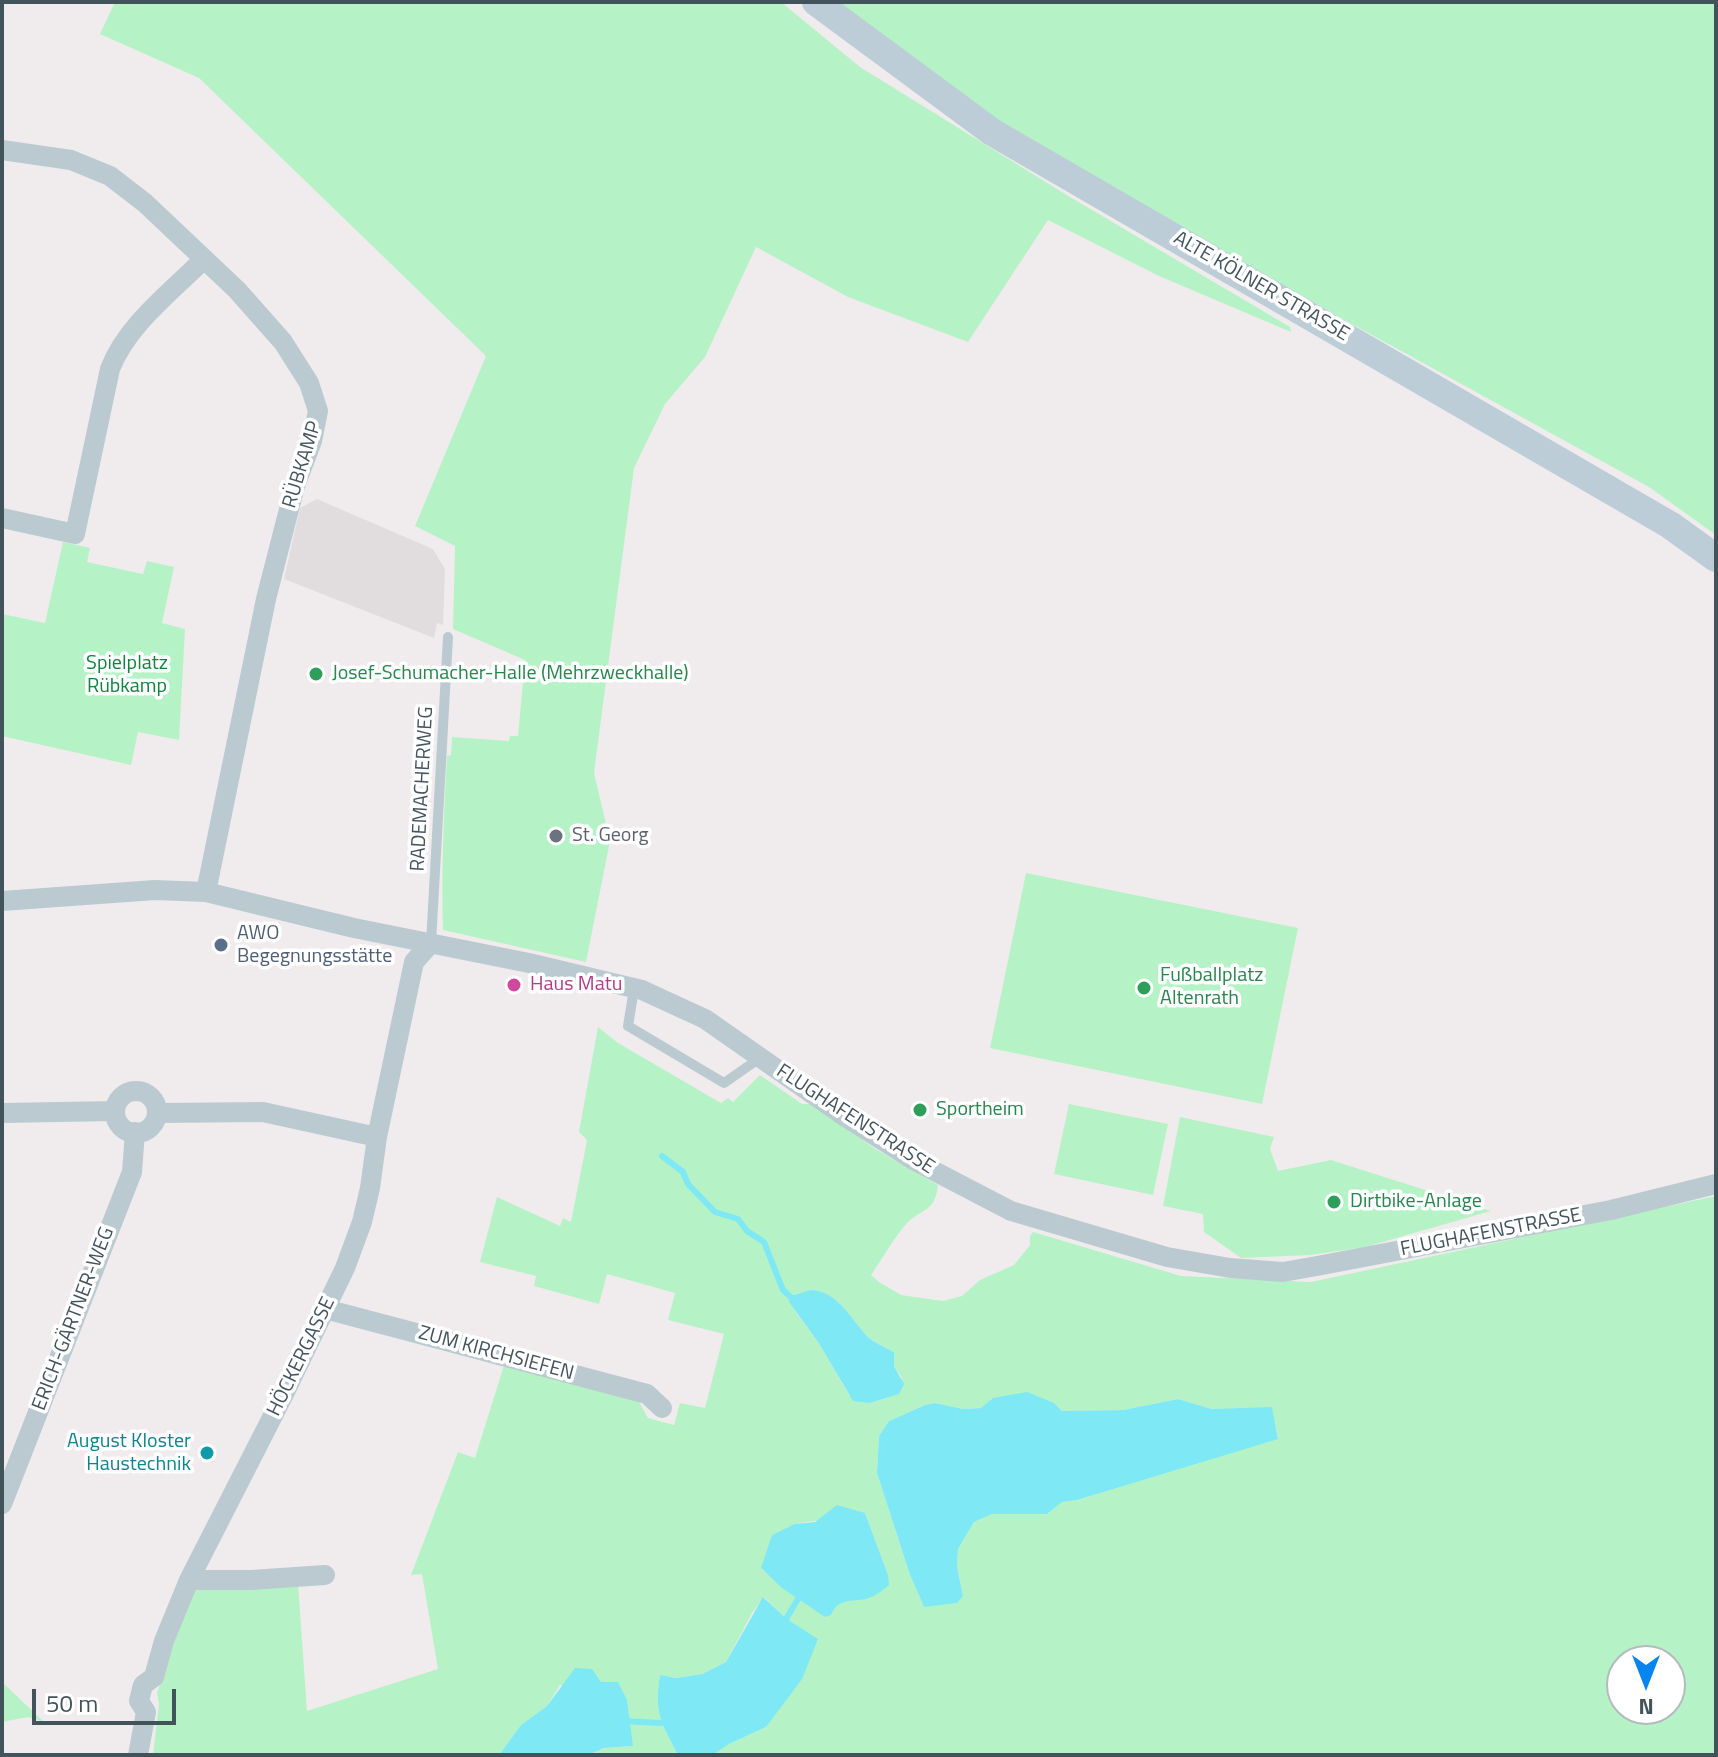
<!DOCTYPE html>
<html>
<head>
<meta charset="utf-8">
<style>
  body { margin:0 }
  #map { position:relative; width:1718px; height:1757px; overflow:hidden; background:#f0eced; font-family:"Titillium Web",sans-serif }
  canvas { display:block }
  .frame { position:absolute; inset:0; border:4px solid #43535c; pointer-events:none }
  .north { position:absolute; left:1606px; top:1645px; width:80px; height:80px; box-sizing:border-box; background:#fff; border:2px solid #b4babe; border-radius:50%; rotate:180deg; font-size:22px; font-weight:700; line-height:32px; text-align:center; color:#43535c }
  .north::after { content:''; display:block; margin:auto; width:28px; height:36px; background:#0684f0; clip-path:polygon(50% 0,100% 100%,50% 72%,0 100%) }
  .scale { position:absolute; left:32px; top:1689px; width:144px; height:36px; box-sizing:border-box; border:4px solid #43535c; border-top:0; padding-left:10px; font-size:24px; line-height:28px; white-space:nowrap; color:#43535c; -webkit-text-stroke:6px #fff; paint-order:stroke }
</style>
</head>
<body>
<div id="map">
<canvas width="1718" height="1757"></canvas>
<div class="frame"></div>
<div class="north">N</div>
<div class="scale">50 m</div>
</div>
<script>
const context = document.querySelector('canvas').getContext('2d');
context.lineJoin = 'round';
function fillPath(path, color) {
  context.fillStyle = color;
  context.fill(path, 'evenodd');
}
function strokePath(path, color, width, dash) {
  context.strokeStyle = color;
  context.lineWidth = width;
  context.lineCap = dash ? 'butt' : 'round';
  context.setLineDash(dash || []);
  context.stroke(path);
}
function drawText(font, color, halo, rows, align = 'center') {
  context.font = font + ' "Titillium Web",sans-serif';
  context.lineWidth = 7;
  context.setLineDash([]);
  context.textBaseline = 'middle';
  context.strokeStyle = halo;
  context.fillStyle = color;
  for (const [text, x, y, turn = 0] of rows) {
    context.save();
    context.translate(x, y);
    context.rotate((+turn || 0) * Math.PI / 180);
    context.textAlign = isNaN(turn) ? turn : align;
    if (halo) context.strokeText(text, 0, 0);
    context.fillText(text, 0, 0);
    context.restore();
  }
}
const education = new Path2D(`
  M317 499 433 549 445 569 443 625 437 623 434 638 284 579 300 508Z`);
const green = new Path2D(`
  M115 2H781L860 67 1070 197 1290 327 1291 332 1159 276 1048 220 968 342 848 297 756 247 705 357 665 404 634 468 594 773 610 841 586 962 443 930C441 872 444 814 447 756L451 755 452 737 509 741 510 736H518L525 660 453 629 455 546 415 526 486 356 199 78 100 34Z
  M838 2H1716V535L1649 487 1219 251 1014 133Z
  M63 542 90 548 87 562 143 574 147 561 174 567 162 623 185 629 179 740 138 732 131 765 2 736V614L45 623Z
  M1026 873 1298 928 1262 1104 990 1048Z
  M598 1027 618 1043 721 1103 728 1098 733 1102 760 1075 802 1104H811L877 1150 938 1185C935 1212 923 1208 908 1222 894 1237 883 1258 871 1275L879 1282 901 1295 943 1301 962 1296 980 1280 1014 1265 1030 1245V1236L1033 1232 1181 1276 1311 1282 1716 1196V1755H713L729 1744 766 1727 818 1640 787 1619 764 1597 752 1613 726 1662 702 1674 676 1678 660 1675C654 1714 660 1721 678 1755H588L604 1748 632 1746 627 1700 560 1685 547 1706 521 1725 499 1755H153L159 1703 157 1693 192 1590 298 1583 307 1711 438 1669 422 1574 411 1575 458 1452 475 1458 505 1362 637 1398 648 1418 674 1425 680 1403 705 1408 724 1334 668 1320 675 1293 607 1274 599 1304 534 1286 536 1276 480 1262 497 1197 560 1226 563 1218 571 1222 587 1140 579 1132ZM810 1290C836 1290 851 1319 867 1336 874 1343 885 1347 894 1352V1366L902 1378 887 1398 870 1403 849 1395 818 1342 795 1311 791 1296ZM993 1398 1054 1403 1062 1411 1123 1410 1178 1399 1212 1409 1272 1408 1278 1438 1077 1500 1062 1502 1047 1514H992L974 1522 958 1549 957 1567 963 1596 924 1607 910 1575 877 1473 879 1436 889 1421 925 1405 935 1403 963 1409 982 1408ZM865 1513 888 1575 865 1599 842 1601 835 1606 810 1607 761 1569 795 1524ZM1622 1661H1670V1709H1622Z
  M1069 1104 1168 1124 1153 1195 1054 1174Z
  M1180 1117 1274 1137 1270 1149 1278 1171 1331 1160 1491 1211 1365 1247 1311 1255 1241 1258 1204 1232 1203 1214 1163 1206Z
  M2 1682 44 1722 28 1717 2 1722Z`);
const water = new Path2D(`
  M810 1290C837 1290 850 1318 867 1336 874 1343 885 1347 894 1352V1366L904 1384 899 1394 870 1403 853 1401 818 1342 789 1302 791 1296Z
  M1027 1392 1054 1403 1062 1411 1123 1410 1178 1399 1212 1409 1272 1407 1278 1439 1077 1500 1062 1502 1047 1514H992L974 1522 958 1549 957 1567 963 1596 957 1603 924 1607 910 1575 877 1473 879 1436 889 1421 925 1405 935 1403 963 1409 981 1408 993 1398Z
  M837 1505 865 1513 888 1575 889 1585C882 1591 875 1596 866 1599 850 1602 838 1598 831 1615L825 1617 782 1588 761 1568 772 1535 795 1524 815 1522Z
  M763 1597 787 1619 818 1639 802 1679 766 1727 729 1744 713 1755H678C660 1721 654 1713 660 1675L676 1678 702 1674 726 1662Z
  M575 1668 592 1669 601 1682H618L627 1700 633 1746 604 1748 588 1755H499L521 1725 547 1706Z`);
const stream = new Path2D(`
  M662 1156 683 1172 688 1184 715 1212 738 1219 747 1231 764 1242 783 1290 794 1300
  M783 1624 798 1599 804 1595
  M624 1721 661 1723 668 1720`);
const lane = new Path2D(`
  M431 943 448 637
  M634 989 628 1026 724 1083 760 1058`);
const street = new Path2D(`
  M2 150 71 160 110 176 145 203 237 290 283 342 309 383 318 411 312 441 295 486 266 599 206 892
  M2 518 75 534 110 369C127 325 171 292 204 259
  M2 901 155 890 206 892 354 928 529 963 642 990 705 1019 844 1116 915 1161 1011 1211 1167 1257 1230 1268 1283 1272 1317 1266 1611 1210 1716 1184
  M115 1112a21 21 0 1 1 42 0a21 21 0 1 1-42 0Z
  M2 1113 115 1111
  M157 1113 263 1112 377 1137
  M325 1309 647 1394 662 1408
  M2 1504 132 1172 135 1132
  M189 1580H251L325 1575
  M138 1755 146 1712 139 1701 143 1685 154 1677 164 1641 189 1580 284 1394 345 1268 362 1222 370 1188 377 1137 414 962 431 943`);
const secondary = new Path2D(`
  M816 2 992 132 1670 525 1716 558`);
const markers = [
  [316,674,8,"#2e9e5b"],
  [556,836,8,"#6b7280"],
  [221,945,8,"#5c6f8a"],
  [514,985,8,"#d1479c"],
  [1144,988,8,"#2e9e5b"],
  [920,1110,8,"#2e9e5b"],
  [1334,1202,8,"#2e9e5b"],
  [207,1453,8,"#0f9aa8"]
];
const streetNames = [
  ["ALTE KÖLNER STRASSE",1261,287,30],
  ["RÜBKAMP",303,465,-73],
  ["RADEMACHERWEG",423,789,-87],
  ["FLUGHAFENSTRASSE",855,1120,33],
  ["FLUGHAFENSTRASSE",1491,1233,-11],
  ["ERICH-GÄRTNER-WEG",74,1319,-69],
  ["ZUM KIRCHSIEFEN",496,1354,15],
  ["HÖCKERGASSE",302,1357,-64]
];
const parkNames = [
  ["Spielplatz",127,664],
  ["Rübkamp",127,687]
];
const leisureNames = [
  ["Josef-Schumacher-Halle (Mehrzweckhalle)",332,674],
  ["Fußballplatz",1160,976],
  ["Altenrath",1160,999],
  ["Sportheim",936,1110],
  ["Dirtbike-Anlage",1350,1202]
];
const worshipNames = [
  ["St. Georg",572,836]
];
const serviceNames = [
  ["AWO",237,934],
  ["Begegnungsstätte",237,957]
];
const hotelNames = [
  ["Haus Matu",530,985]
];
const cultureNames = [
  ["August Kloster",191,1442],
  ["Haustechnik",191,1465]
];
fillPath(education, '#e1dddf');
fillPath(green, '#b5f3c7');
fillPath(water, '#7ee8f5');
strokePath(stream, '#7ee8f5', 6);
strokePath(lane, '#bbcad1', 10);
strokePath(street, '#bbcad1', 20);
strokePath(secondary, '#bdcdd8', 28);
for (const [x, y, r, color] of markers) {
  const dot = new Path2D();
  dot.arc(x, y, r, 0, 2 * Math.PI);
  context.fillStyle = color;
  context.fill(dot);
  strokePath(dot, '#fff', 3);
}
drawText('20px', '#43535c', '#fff', streetNames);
drawText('20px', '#0d843d', '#fff', parkNames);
drawText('20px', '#27864d', '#fff', leisureNames, 'left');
drawText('20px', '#5b616d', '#fff', worshipNames, 'left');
drawText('20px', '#4e5e75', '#fff', serviceNames, 'left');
drawText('20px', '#b23c85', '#fff', hotelNames, 'left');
drawText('20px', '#0d838f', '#fff', cultureNames, 'right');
</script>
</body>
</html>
